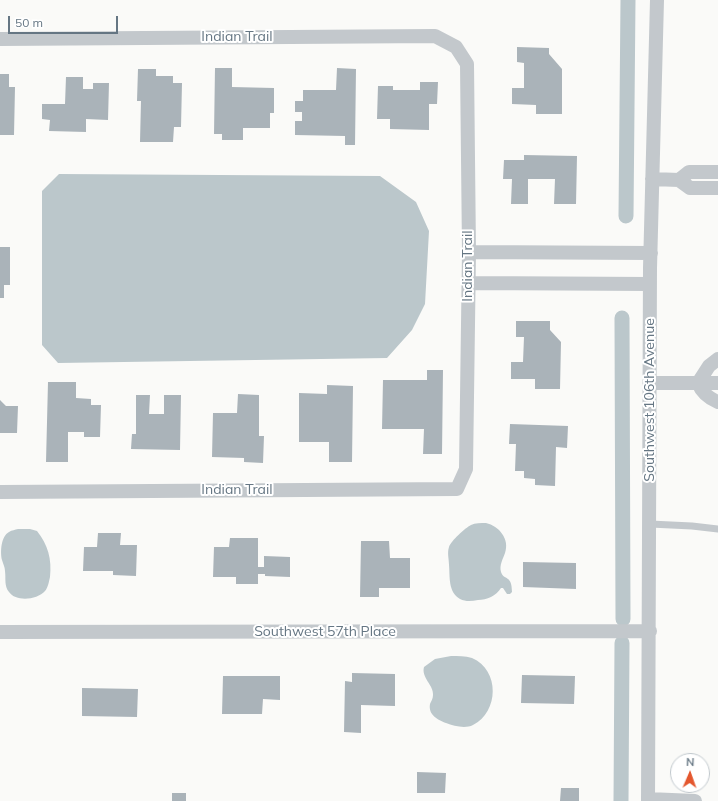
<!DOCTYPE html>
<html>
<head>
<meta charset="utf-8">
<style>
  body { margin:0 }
  #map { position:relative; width:718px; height:801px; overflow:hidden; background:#fafaf8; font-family:Mulish,sans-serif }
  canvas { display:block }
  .north { position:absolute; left:670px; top:753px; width:40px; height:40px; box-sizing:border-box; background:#fff; border:1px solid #c1c8cd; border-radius:50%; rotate:2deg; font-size:11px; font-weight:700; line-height:16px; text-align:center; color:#657683 }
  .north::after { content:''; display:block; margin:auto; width:14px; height:18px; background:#e4572e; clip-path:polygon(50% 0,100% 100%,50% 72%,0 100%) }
  .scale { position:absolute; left:8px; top:16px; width:110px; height:18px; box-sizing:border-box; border:2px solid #657683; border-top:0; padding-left:5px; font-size:12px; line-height:14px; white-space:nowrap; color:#657683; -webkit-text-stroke:3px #fff; paint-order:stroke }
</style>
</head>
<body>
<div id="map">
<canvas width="718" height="801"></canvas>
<div class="north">N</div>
<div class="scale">50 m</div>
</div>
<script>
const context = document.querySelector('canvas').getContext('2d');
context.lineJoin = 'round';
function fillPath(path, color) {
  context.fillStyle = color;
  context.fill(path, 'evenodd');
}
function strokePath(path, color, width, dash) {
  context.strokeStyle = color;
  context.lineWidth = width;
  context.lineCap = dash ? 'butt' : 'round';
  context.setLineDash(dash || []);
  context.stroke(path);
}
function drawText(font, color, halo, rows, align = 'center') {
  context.font = font + ' Mulish,sans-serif';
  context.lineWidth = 4;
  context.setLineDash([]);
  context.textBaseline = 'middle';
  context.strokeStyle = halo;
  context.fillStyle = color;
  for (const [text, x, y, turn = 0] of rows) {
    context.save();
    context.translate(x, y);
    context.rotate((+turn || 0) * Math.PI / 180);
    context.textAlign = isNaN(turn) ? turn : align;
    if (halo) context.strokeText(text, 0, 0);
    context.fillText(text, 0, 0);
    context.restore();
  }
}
const water = new Path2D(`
  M59 174 380 176 416 202 429 231 425 304 412 330 387 358 58 363 42 345V191Z
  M486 523C499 526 510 539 505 553 503 559 499 565 501 572 504 581 512 574 512 592L510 594H507L503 588H501C496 596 487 600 478 600 472 601 466 602 460 599 448 592 450 577 449 565 449 559 447 553 449 547 451 541 465 528 471 525 475 523 481 523 486 523Z
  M18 529H30L37 531C48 545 52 559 50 577 49 581 48 588 45 591 37 600 16 602 9 592 4 586 6 579 5 571 5 567 3 564 2 560 0 552 1 536 9 532 12 530 15 530 18 529Z
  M451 656C458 656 465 656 472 658 500 670 499 712 473 725 465 729 454 726 446 723 438 720 428 715 430 704 431 701 433 699 433 695 434 685 421 678 424 667L435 659Z`);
const canal = new Path2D(`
  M626 216 628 0
  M622 318 623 619
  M621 801 622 643`);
const building = new Path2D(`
  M517 47 549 48V54L562 69V114H536V105L512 104V88H524V63L517 62Z
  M215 68H232V87L274 88V113H270V128H243V140H222V134H214Z
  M337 68 356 69 355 145H345V136L295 135V121H302V112H295V101H303V90H336Z
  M138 69H156V76H173V83H182L181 127H174L173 142H140L141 101H137Z
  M0 74H9V87H15L14 135H0Z
  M66 77H83V89H93V83H109L108 120 86 119V132L49 131 50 120 42 119V104H65Z
  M420 82H438L437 104H429V130L390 129V119H377L378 86H393V90H420Z
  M524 155 577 156 576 204H554L555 179H528V204H511L512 179H503L504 160H524Z
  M0 247H10V285H4V298H0Z
  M516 321H550V330L561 342 560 389H535V379H511V362H523L524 337H516Z
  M427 370H443L442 454H423L424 429H382L383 380H427Z
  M48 382H76V398L91 399V405H101L100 437H84V432H68V462H46Z
  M327 385 353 386 352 462H329V442H299V393L327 394Z
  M238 394 259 395V436H264L263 463 244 462V458L212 457 213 413H237Z
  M136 395H150L149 414H164V395H181L180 450 131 449 132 434H136Z
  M0 400 6 406H18L17 433H0Z
  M510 424 568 426 567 448 556 447 555 486 535 485V479L524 478V471H515L516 444H509Z
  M98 533H121L120 545H137L136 576 113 575V571H83L84 547H97Z
  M230 538H258V567H264V556L290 557V577L265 576V574H258V584H236V577H213L214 547H229Z
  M361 541H389L390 558H410V588H379V597H360Z
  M523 562 576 563V589L523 587Z
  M352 673 395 674V706L361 705V733L344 732 345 681 352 682Z
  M522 675 575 676 574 704 521 703Z
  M223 676H280V700L263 699 262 714H222Z
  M82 688 138 689 137 717 82 716Z
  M417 772 446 773 445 793H417Z
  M561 788H579V801H560Z
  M172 793H186V801H172Z`);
const service = new Path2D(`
  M650 524 692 526 718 529`);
const minor = new Path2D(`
  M0 39 435 36 456 47 467 64 469 252 466 469 457 489 0 492
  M652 179 679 180 690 188H718
  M679 180 689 172H718
  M469 252 651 253
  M468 283 650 284
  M718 359 709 366 698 383C702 393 708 398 718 402
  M650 383H718
  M0 632 650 631
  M648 799 695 801
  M648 801 650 268 657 0`);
const streetNames = [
  ["Indian Trail",237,37],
  ["Indian Trail",468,266,-90],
  ["Southwest 106th Avenue",650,400,-90],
  ["Indian Trail",237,490],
  ["Southwest 57th Place",325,632]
];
fillPath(water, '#bbc7cb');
strokePath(canal, '#bbc7cb', 15);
fillPath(building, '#aab3b9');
strokePath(service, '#c3c8cc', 7);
strokePath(minor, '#c3c8cc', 14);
drawText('14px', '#657683', '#fff', streetNames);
</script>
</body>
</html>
